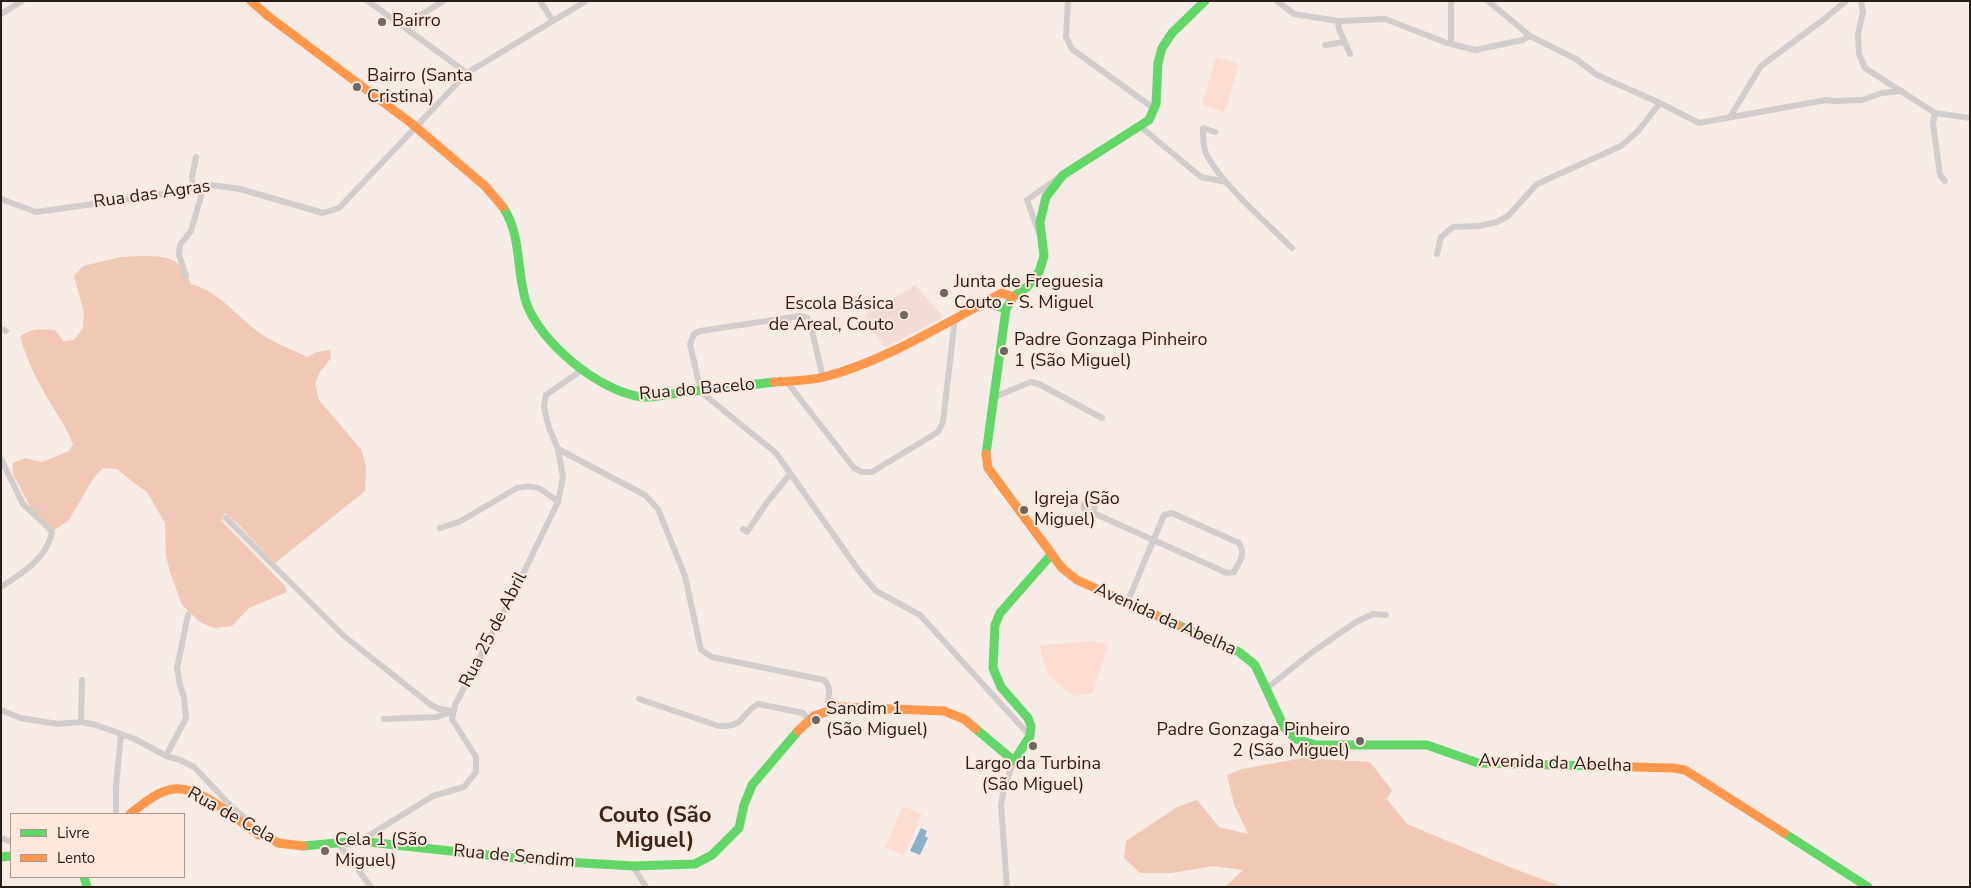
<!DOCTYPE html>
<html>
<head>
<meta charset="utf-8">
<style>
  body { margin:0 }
  #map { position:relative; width:1971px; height:888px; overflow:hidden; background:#f7ebe5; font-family:"Nunito Sans",sans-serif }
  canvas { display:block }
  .frame { position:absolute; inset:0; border:2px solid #271d19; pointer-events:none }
  .legend { position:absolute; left:10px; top:813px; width:175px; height:65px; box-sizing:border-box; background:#fee8de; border:1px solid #a8978f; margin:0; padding:6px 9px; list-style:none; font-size:15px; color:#271d19 }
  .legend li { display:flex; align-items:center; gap:10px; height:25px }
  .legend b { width:25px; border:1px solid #a8978f }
</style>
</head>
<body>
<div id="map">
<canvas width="1971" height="888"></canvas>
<div class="frame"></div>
<ul class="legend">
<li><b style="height:6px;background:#63d668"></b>Livre</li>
<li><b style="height:6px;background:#ff974d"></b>Lento</li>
</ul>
</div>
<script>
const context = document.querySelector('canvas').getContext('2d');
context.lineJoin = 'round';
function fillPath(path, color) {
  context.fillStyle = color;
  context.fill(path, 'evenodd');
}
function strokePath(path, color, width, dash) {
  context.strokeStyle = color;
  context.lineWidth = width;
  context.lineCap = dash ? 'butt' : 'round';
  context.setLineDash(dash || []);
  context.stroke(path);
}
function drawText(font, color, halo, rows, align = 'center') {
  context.font = font + ' "Nunito Sans",sans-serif';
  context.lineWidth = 4;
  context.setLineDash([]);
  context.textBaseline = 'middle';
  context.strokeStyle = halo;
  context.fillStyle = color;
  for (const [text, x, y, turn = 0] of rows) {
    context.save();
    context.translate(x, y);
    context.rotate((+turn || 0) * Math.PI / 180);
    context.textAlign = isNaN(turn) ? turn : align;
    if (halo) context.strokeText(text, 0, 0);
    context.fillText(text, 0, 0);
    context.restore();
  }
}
const built = new Path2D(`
  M915 285 944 317 886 347 884 346 864 320 866 314 869 312 872 306 879 308Z`);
const green = new Path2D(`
  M1216 57 1239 64 1225 112 1202 105Z
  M1093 641 1097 643 1108 644 1093 693 1075 696 1063 688 1048 675 1042 658 1040 645Z
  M903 806 922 814 904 855 885 847Z`);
const forest = new Path2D(`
  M140 256C167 256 181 257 191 284 218 291 236 315 258 332 272 342 291 349 307 357L317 352 330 350 331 358 320 372 315 383 319 400 361 449 366 466 365 491 275 563 236 522 225 513 221 520 285 586 287 592 249 608 232 626 214 628 200 622 182 605 170 572 166 556 165 523 147 492 134 483 117 469 103 468 93 479 69 520 55 530 31 508 13 474V463L26 458 42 462 69 451 73 444C67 429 59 417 51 404 38 382 27 361 20 337 30 328 42 329 55 330L63 341 74 340 83 328 84 312 74 276 83 266 120 257Z
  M1303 758 1370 762 1392 790 1387 799 1407 824 1507 866 1563 887H1225L1243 870 1213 866 1172 873H1140L1124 858 1126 841 1177 807 1197 800 1219 827 1248 834 1234 804 1227 775 1242 769Z`);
const water = new Path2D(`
  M921 828 927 831 925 836 928 838 920 855 910 851Z`);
const street = new Path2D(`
  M368 1 467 73
  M540 1 553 21
  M1068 1 1066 37 1072 49 1156 110
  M1277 1 1294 14 1338 21 1385 19 1447 43 1475 50 1523 40 1530 36
  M1451 1V44
  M1488 1 1530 36 1576 59 1597 75 1660 103 1699 123 1826 100 1833 101 1862 100 1882 93 1902 91
  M1861 1 1863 12 1858 34 1859 54 1865 68 1935 113 1970 118
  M1 14 22 1
  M1338 21 1339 29 1350 54
  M402 26 444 1
  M1325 45 1345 42
  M1935 113 1933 123 1940 175 1945 181
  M1730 117 1761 66 1823 20 1846 1
  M1141 127 1201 177 1226 182
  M1215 132 1203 128C1203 139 1203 150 1209 159 1227 189 1266 222 1292 248
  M193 188 192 177 196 157
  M1 199 36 212 158 195 211 185 240 189 323 213 339 208 467 73 586 1
  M1039 233 1027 200 1058 178
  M1437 254 1441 237 1453 227 1479 226 1497 222 1508 216 1537 184 1621 146 1638 131 1660 103
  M186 276 179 255 180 245 191 231 201 196 203 186
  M1 329 6 331
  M823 377 811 327 807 318 800 316 700 331 694 334 690 344 701 392 776 453 859 571 876 591 920 615 1030 736
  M787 382 854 468 862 472H872L938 432 943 422 955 318
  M992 398 1031 382 1039 384 1102 418
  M558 449 645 495 658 509 685 576 701 650 712 657 824 680C833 688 827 699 828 710
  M1 459 23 504 52 531C49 557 21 574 1 587
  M1083.5 507a5.5 5.5 0 1 1 11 0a5.5 5.5 0 1 1-11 0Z
  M1091 512 1227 573 1234 572C1240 561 1246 554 1239 543L1172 513 1164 515 1127 603
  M226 518 344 636 431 705 439 709 454 711
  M440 528 459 522 517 488C537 483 543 490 558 502
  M743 529 747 532 768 501 790 474
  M1266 689 1311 653 1356 622 1373 614 1386 615
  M639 699 719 726C746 727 739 715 758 704L803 713 809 720
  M1 710 20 718 58 724 81 722 96 725 135 739 166 756 180 760 194 767 231 806 263 833
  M384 719 437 717 450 712
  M81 722 82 680
  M166 756 186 718 184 697 180 685 177 668 188 615
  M116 814V787L121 734
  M1 838 11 842
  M360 841 433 796 464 787 476 772V757L452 719 455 705 521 578 558 502 563 477 558 449 549 428 544 407 546 395 582 370
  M339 844 371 887
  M633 866 646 887
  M1007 887 1001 805 1004 788 1014 761`);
const fast = new Path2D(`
  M503 207C522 236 516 270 526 302 540 343 599 391 642 397 654 398 668 394 680 393 711 389 743 386 774 382
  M984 302 1006 309
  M986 454 1006 309 1013 297 1027 287 1039 272 1044 256 1040 222 1046 197 1063 175 1149 120 1156 104 1158 63 1162 48 1172 33 1205 1
  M1178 625 1239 652 1255 665 1284 727 1296 739 1316 745H1427L1478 763 1595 766
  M976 729 1014 761 1030 736 1031 726 1028 718 1001 687 993 668 995 625 1000 613 1051 555
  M1784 833 1868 887
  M303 846 359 841 533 860 633 866 695 864 712 855 739 828 744 805 752 785 798 731
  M1 857 11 856
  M84 877 87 887`);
const slow = new Path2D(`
  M251 1 268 16 411 123 485 186 503 207
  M774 382C790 381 808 381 824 377 884 362 947 322 1002 293L1013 297
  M986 454 988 468 1062 568 1077 580 1178 625
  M798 731 814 716 840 707 944 711 964 719 976 729
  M1595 766 1673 768 1685 770 1784 833
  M130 814C143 804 157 791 174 789 199 785 239 821 259 835H266L278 843 303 846`);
const markers = [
  [382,22,5,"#706560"],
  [357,87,5,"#706560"],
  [944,293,5,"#706560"],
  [904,315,5,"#706560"],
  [1004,351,5,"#706560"],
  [1024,510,5,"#706560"],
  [816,720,5,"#706560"],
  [1360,741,5,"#706560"],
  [1033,746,5,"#706560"],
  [325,851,5,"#706560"]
];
const poiNames = [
  ["Bairro",392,22],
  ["Bairro (Santa",367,77],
  ["Cristina)",367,98],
  ["Junta de Freguesia",954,283],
  ["Couto - S. Miguel",954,304],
  ["Escola Básica",894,305,"right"],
  ["de Areal, Couto",894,326,"right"],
  ["Padre Gonzaga Pinheiro",1014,341],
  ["1 (São Miguel)",1014,362],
  ["Igreja (São",1034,500],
  ["Miguel)",1034,521],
  ["Sandim 1",826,710],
  ["(São Miguel)",826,731],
  ["Padre Gonzaga Pinheiro",1350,731,"right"],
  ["2 (São Miguel)",1350,752,"right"],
  ["Largo da Turbina",1033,765,"center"],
  ["(São Miguel)",1033,786,"center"],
  ["Cela 1 (São",335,841],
  ["Miguel)",335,862]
];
const streetNames = [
  ["Rua das Agras",152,195,-8],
  ["Rua do Bacelo",697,390,-5],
  ["Avenida da Abelha",1165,620,24],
  ["Rua 25 de Abril",494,630,-63],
  ["Avenida da Abelha",1555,764,2],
  ["Rua de Cela",231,816,29],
  ["Rua de Sendim",514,857,5]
];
const districtNames = [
  ["Couto (São",655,817],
  ["Miguel)",655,842]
];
fillPath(built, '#f1dcd3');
fillPath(green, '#faddd0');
fillPath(forest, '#f0c8b5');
fillPath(water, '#89b0c9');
strokePath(street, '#d1cdcc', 6);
strokePath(fast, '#63d668', 9);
strokePath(slow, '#ff974d', 9);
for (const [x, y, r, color] of markers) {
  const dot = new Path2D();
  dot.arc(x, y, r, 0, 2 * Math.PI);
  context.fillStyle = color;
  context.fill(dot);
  strokePath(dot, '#fee8de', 2);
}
drawText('18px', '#271d19', '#fee8de', poiNames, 'left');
drawText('18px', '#271d19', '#fee8de', streetNames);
drawText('bold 22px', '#38251c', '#fee8de', districtNames);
</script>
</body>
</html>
